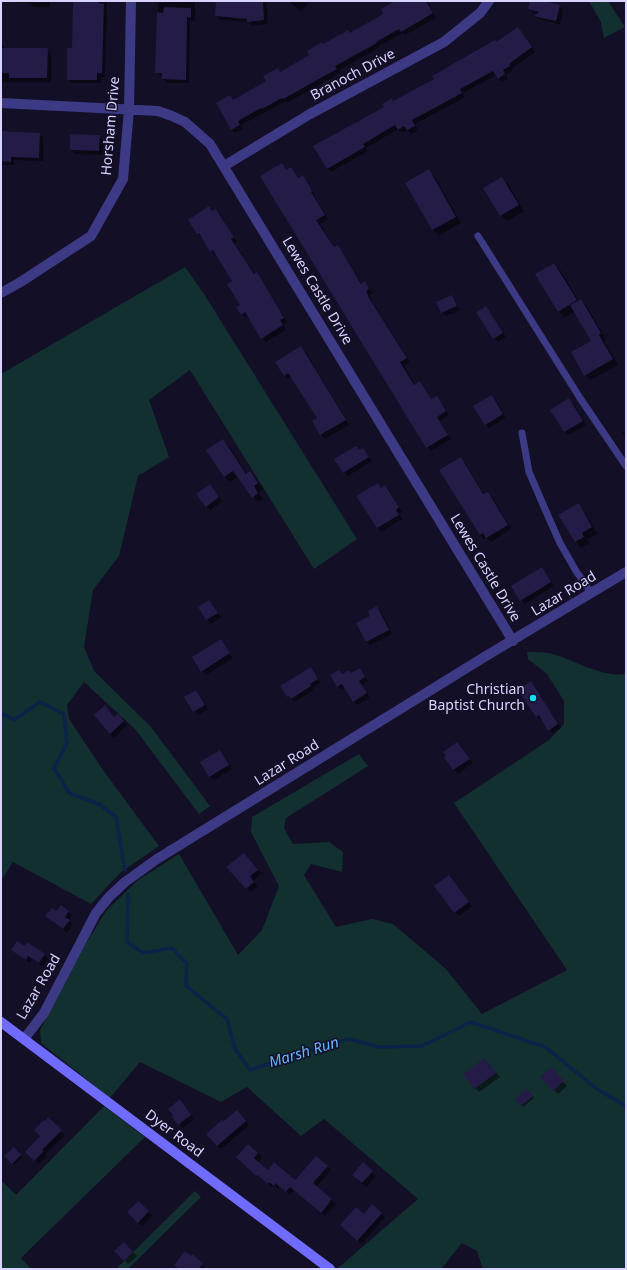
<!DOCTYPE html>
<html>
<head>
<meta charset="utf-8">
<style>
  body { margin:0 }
  #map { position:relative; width:627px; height:1270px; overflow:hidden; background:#130f26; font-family:"Noto Sans",sans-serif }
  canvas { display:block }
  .frame { position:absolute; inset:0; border:2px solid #d9d4ff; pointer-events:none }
</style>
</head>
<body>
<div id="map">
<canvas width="627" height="1270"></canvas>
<div class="frame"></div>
</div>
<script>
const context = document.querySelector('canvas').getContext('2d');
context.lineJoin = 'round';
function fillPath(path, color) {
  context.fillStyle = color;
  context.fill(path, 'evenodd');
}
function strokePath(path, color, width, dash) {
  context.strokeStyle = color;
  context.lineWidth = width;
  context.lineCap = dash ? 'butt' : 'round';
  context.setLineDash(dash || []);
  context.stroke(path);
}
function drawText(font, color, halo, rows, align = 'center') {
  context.font = font + ' "Noto Sans",sans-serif';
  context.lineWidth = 3;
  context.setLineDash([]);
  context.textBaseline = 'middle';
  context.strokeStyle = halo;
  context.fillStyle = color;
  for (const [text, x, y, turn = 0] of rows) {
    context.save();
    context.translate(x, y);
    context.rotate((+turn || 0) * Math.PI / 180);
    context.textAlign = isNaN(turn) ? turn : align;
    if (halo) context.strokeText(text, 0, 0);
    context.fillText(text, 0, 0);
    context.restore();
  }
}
const green = new Path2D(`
  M589 1H608L625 27 604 38 601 22Z
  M185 267 204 294 357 539 314 569 190 370 149 400 169 457 138 476 119 556 93 590 84 647 94 671 151 727 210 806 199 814 135 729 84 682 67 705 69 719 103 770 159 846 120 873 91 904 13 862 1 881V374Z
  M527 652C534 652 542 652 549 653 567 657 610 681 626 673V1269H483L477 1251 462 1243 441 1269H339L338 1268 418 1199 324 1119 301 1136 247 1087 221 1102 140 1062 110 1098 41 1043 40 1030 85 945 106 911 138 880 179 854 238 955 262 930 279 886 251 832 252 817 359 754 368 766 286 818 284 828 293 844 329 842 343 852 342 872 311 864 304 875 336 927 372 919 393 924 446 969 482 1014 567 970 454 803 549 740 564 724V701L547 674 528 659Z
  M104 1106 145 1137 21 1258 31 1269H1V1180L16 1195Z
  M195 1191 201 1197 128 1269H116Z`);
const shadow = new Path2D(`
  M9 1H50V7H34L30 3 11 2Z
  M74 1H107L105 77H101V83H72L68 79 73 49Z
  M158 1H194L195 2V21H190L189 83H167L163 79V76H160L156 72Z
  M217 1H266L268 24 252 26 249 22 220 20 216 16Z
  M289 1H310L301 12Z
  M397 1H430L428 2 436 18 405 35 403 33 379 46 380 47 339 70 340 73 287 103 286 101 241 125 243 129 235 133 231 129 230 96 234 101 267 82 277 69 281 72 311 55 323 45 350 34 385 14Z
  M531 1H540L559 6 563 9 560 24 538 19 535 16 537 14 533 13 529 9Z
  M518 28 535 52 512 68 513 70 506 75 508 79 502 82 496 75 463 93 465 97 415 124 418 130 411 134 408 130 402 133 398 129 366 148 368 151 331 172 327 169 392 100 394 101 435 79 496 43Z
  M1 44 6 49H47L51 53V82H1Z
  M1 132 39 134 43 137V161L14 160V165H1Z
  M99 136 103 140V155L75 154 71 150Z
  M281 164 287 170 291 168 299 179 303 176 315 195 314 196 328 219 320 224 335 248 337 246 341 250 362 284 365 283 373 293 369 295 373 303 410 362 404 366 415 385 420 382 432 400 437 397 440 401 449 415 440 421 451 439 431 451 427 447Z
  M429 171 435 177 461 223 439 236 433 230 407 183Z
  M502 178 508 184 524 211 507 221 501 215Z
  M209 207 213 211 216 210 220 214 237 242 234 243 255 274H257L260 278 287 322 283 324 286 330 266 342 262 338 249 316 246 318 242 314 241 305 233 282 217 254 215 255 211 251 198 233Z
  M554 264 560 270 579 301 581 300 586 305 606 339 604 340 618 365 590 380 585 375 592 341 575 311 565 317 558 311Z
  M451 296 455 300 460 310 446 316 442 312Z
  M485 307 506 337 498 342 477 313Z
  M301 347 305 351 349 425 325 439 321 435 313 422 319 419 291 377 288 379 284 375Z
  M492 396 496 400 506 418 489 428 486 424Z
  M569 399 573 403 586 425 568 435 564 431Z
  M626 430V438L622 432Z
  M223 441 229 446 247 474 250 472 263 489 258 492 263 499 258 502 238 477 230 482 225 477Z
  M356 447 360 451 363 449 372 461 348 476 344 472Z
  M461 458 465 462 484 495 488 493 492 497 511 529 491 542 486 537 484 539 480 535Z
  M378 484 382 488 385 486 389 490 402 512 399 514 402 519 381 532 378 528 358 496Z
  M210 485 223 501 210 510 206 506Z
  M578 504 584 510 597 534 587 539 590 543 581 548 575 542Z
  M541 568 554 586 525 604 521 600Z
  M209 601 221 617 211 624 199 607Z
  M377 607 381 611 392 634 370 645 366 641 372 616Z
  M221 640 233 658 206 675 202 671Z
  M311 668 320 683 312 688 314 690 295 702 288 696Z
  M360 669 368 681 362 685 370 698 357 705 345 688 341 690 338 686 339 671 343 674H351Z
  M531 682 561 728 552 733 542 719 540 720 537 716Z
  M196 691 200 695 208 709 198 715 185 698Z
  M109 711 114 718 122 719 127 725 114 738 95 715Z
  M461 747 473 763 458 774 445 758Z
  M220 752 224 756 232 769 214 780 210 776Z
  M247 858 261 874 253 881 258 886 251 892 228 867Z
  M449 876 472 906 459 916 455 912Z
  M68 912 72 915 69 920 73 925 67 933 46 916 57 913Z
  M12 950 44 955 48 959 43 966 32 959 30 963Z
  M485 1060 500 1077 479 1092 465 1075Z
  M551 1069 567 1086 558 1094 542 1077Z
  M529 1091 534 1098 523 1107 516 1099Z
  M180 1100 194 1119 183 1128 179 1124Z
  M241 1115 249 1125 221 1149 217 1145Z
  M48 1119 65 1135 45 1154 47 1156 39 1164 26 1152 42 1136 45 1122Z
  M248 1145 262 1157 258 1162 268 1172 296 1181 327 1166 331 1170 316 1187 336 1204 325 1216 295 1190 290 1195 280 1186 278 1189 274 1185 272 1187 261 1178V1179L237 1157Z
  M13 1149 22 1157 14 1165 6 1156Z
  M372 1172 376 1176 366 1187 353 1175Z
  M138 1202 152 1216 142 1226 128 1212Z
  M381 1213 385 1217 362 1244 345 1229 364 1215Z
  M124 1243 137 1256 128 1264 116 1251Z
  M192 1256 206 1268 205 1269H179Z`);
const stream = new Path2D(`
  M1 713 14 720 40 702 64 714 67 743 54 768 69 793 99 804 116 817 125 870
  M128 894 127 942 143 953 172 948 187 964 186 986 227 1019 235 1049 250 1070 290 1056 349 1039 379 1047 422 1046 471 1022 545 1047 597 1089 626 1106`);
const building = new Path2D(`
  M73 1H99L98 3 104 4 102 73H97V80H67V48H72Z
  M216 1H263L264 20 247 22V19L215 16Z
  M395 1H426L433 13 401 32 399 29 376 42 377 43 335 66 337 69 283 99 282 98 262 109 261 108 238 121 240 125 231 130 216 103 230 95 233 100 266 81 263 76 278 68 280 72 309 55 307 51 322 42 323 44 348 30 350 33 383 14 381 9Z
  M530 1H544L560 5 556 21 533 16 539 12 528 9Z
  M164 7 191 8V18L187 17 186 80 162 79V73H155L157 12 163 13Z
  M518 27 532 47 509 64 510 66 503 70 505 74 498 79 493 71 460 89 462 93 412 120 415 126 407 130 404 126 398 130 395 125 363 144 365 147 327 169 313 146 384 107 382 104 392 98 393 101 434 79 432 76 495 40 496 42Z
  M1 48H48L47 78H9V73H1Z
  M1 131 40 133 39 158 11 157V162L1 161Z
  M70 134 100 135 99 151 70 150Z
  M282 163 286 170 291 167 298 178 303 175 312 191 311 192 325 215 316 220 334 247 338 245 361 284 365 281 369 289 366 291 369 298 407 358 400 362 414 385 420 381 431 399 437 396 446 411 437 417 448 435 426 448 260 176Z
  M429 169 456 217 432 230 405 183Z
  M502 177 519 205 500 216 483 188Z
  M209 206 212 211 216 209 234 237 231 239 254 274 257 272 284 318 280 320 283 325 261 339 245 312 241 315 236 307 240 305 227 284 232 281 213 250 210 252 199 233 197 234 188 220Z
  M554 263 577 300 558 312 535 274Z
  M452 295 457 306 441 313 436 302Z
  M581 299 601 333 599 335 613 359 584 376 571 352 591 341 570 305Z
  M486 306 503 333 493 339 476 312Z
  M301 346 346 420 320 435 312 421 317 418 288 373 284 376 275 362Z
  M492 395 503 414 485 425 473 406Z
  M569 398 583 421 564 432 550 410Z
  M223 439 246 474 250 471 258 483 254 486 258 493 252 498 233 471 224 477 206 450Z
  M356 446 359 450 363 448 369 457 343 473 334 459Z
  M461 457 483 494 488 492 508 525 486 538 483 533 480 535 439 470Z
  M378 483 381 488 385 485 399 507 396 510 399 515 377 528 356 496Z
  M210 484 219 497 206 507 196 494Z
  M579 503 592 527 582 533 584 537 575 542 558 515Z
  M542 567 551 582 520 601 511 586Z
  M209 600 218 613 206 620 198 607Z
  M377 606 389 630 366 642 356 623 370 616 368 611Z
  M221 639 230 653 201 672 192 657Z
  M311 667 318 679 310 684 311 686 291 699 289 696 287 697 280 686Z
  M360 668 365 677 359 681 367 693 353 702 342 684 337 687 330 675 339 670 342 674 349 670 351 673Z
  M531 681 558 724 548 731 539 715 536 717 518 690Z
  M196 690 205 705 193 712 184 697Z
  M105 705 114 717 118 713 124 721 110 734 94 715Z
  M457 742 470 759 453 770 444 757 446 756 443 752Z
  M220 750 229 765 209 777 200 762Z
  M244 853 258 870 250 876 254 882 246 889 226 867Z
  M449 875 469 902 454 913 434 886Z
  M61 905 69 911 65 917 70 920 63 929 45 916 52 908 57 911Z
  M17 941 25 946 27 942 45 954 39 963 28 956 26 960 11 950Z
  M485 1058 496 1073 474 1089 463 1074Z
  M551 1067 564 1081 553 1091 540 1077Z
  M527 1088 533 1096 521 1106 515 1099Z
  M180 1099 191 1115 178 1125 172 1117 173 1115 168 1109Z
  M237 1110 246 1121 217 1146 206 1134 222 1120 224 1121Z
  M48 1117 62 1130 42 1150 44 1151 34 1161 25 1152 40 1136 34 1130 44 1120 45 1121Z
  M248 1144 258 1153 254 1158 268 1170 274 1162 295 1180 316 1156 328 1166 313 1183 332 1199 321 1213 290 1187 286 1192 275 1183 274 1186 269 1182 268 1184 257 1175 256 1176 236 1157Z
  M14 1147 21 1155 12 1164 4 1156Z
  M363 1162 373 1171 362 1183 352 1175Z
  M138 1201 149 1211 138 1223 127 1212Z
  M372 1204 382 1213 357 1241 340 1225 356 1207 364 1214Z
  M124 1242 133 1252 124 1261 114 1251Z
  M185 1251 191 1256 192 1254 203 1263 199 1269H179L174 1265Z`);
const lane = new Path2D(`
  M478 236 580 398 626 466
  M522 433 529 472 548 516 560 543 576 571 592 594`);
const street = new Path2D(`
  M1 103 158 111 172 116 185 122 210 144 513 641
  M224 166 310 114 444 42 480 13 489 1
  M1 293 19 283 91 236 123 179 129 110 131 1
  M24 1039 44 1013 96 913 109 897 125 882 157 859 486 656 626 572`);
const secondary = new Path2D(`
  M1 1022 330 1269`);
const markers = [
  [533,698,4,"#00e5ff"]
];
const streetNames = [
  ["Branoch Drive",353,75,-28],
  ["Horsham Drive",111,126,-85],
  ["Lewes Castle Drive",317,291,59],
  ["Lewes Castle Drive",485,568,59],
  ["Lazar Road",564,594,-31],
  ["Lazar Road",287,763,-32],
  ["Lazar Road",39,987,-60],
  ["Dyer Road",174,1134,37]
];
const poiNames = [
  ["Christian",525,690],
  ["Baptist Church",525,706]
];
const waterNames = [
  ["Marsh Run",304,1053,-17]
];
fillPath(green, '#12302f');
fillPath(shadow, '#0007');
strokePath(stream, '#0c2248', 3.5);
fillPath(building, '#241b47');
strokePath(lane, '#3d3a85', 7);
strokePath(street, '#3d3a85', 10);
strokePath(secondary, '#6f6bff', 10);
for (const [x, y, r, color] of markers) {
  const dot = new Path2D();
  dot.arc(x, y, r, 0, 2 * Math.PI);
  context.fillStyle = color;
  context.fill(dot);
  strokePath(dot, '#130f26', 1.5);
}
drawText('14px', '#d9d4ff', '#130f26', streetNames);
drawText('14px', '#d9d4ff', '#130f26', poiNames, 'right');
drawText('italic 15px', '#62b6ff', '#130f26', waterNames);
</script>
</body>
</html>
